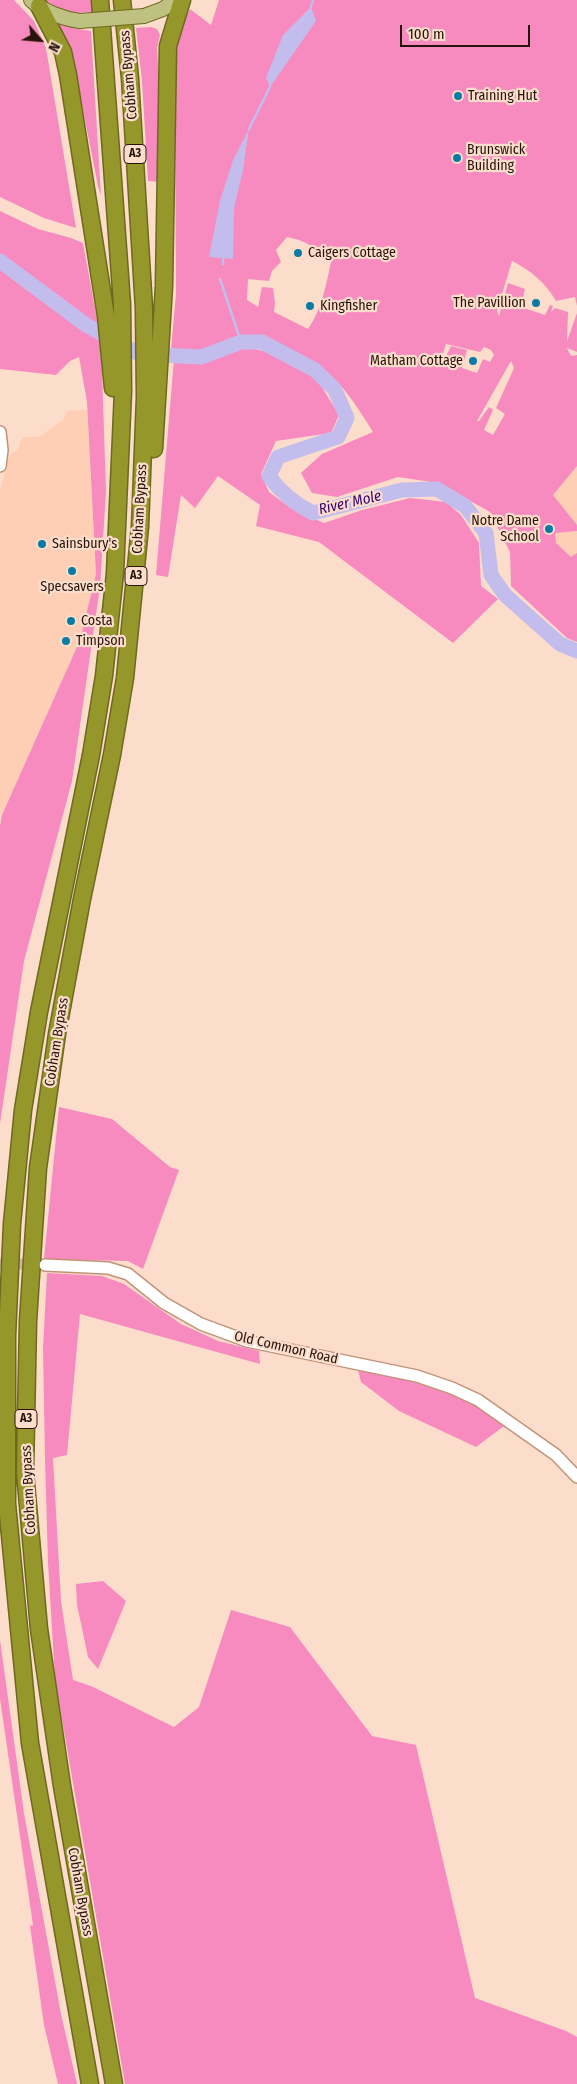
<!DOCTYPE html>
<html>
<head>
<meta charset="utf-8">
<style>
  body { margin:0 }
  #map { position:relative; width:577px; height:2084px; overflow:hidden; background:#fcddcc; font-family:"Fira Sans Condensed",sans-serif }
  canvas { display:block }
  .north { position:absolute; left:15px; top:15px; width:50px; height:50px; -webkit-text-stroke:4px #fcddcc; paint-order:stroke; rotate:117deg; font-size:14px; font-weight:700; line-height:20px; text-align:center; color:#26140a }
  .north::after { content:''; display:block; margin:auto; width:18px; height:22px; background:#26140a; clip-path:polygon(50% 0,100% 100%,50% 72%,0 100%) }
  .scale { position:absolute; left:400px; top:25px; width:130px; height:22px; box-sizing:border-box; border:2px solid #26140a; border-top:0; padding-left:6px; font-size:15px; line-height:18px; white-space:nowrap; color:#26140a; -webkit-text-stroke:4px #fcddcc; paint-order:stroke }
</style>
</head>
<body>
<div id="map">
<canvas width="577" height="2084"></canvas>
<div class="north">N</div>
<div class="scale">100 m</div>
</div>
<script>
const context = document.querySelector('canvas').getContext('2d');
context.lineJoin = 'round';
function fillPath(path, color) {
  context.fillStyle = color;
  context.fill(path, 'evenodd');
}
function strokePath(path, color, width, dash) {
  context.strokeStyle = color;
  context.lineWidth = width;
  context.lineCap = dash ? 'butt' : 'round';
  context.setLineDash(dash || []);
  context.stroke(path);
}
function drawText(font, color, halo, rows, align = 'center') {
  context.font = font + ' "Fira Sans Condensed",sans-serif';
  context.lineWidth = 4.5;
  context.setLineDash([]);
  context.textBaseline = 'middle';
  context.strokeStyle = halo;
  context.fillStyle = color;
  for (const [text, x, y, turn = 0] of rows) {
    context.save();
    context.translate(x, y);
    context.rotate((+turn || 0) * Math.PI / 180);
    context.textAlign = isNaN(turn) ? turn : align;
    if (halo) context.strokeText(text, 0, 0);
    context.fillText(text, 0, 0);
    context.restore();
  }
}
const built = new Path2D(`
  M87 410 96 574 80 640 2 815 0 813V492L8 457 18 449 22 437H39L64 419 67 411Z
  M577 449V597L508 510Z`);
const green = new Path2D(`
  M0 0H14L34 21 46 48 76 228 44 218 0 197Z
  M45 0H91L92 12C72 14 61 13 45 0Z
  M219 0H577V306L575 297 556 301C546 283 530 270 512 261L497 311 499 316 508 283 525 289 521 307 545 315 550 305 553 306 551 312 555 308 568 312 567 341 577 313V352L567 348 571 356 577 355V466L553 495 577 525V531L555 533 556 543 571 557 577 553V642L567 638 511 586 510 552 490 512 438 483 398 477 337 497 312 493 301 473 322 454 373 432C346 388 329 364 279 345 267 341 251 336 238 337 224 339 215 349 202 352 193 354 180 351 171 350L176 294 175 118 172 64 180 27 190 9 211 25ZM287 237C305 240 318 249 331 262 326 285 322 309 308 329L274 312 275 303 273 288 262 287 258 307 247 300 248 279 269 281 272 271 281 262 276 250ZM446 344 480 352 484 347 491 350 494 355 490 362 483 359 477 373 462 368 467 350 451 346 441 367 439 366ZM511 361 514 368 496 408 505 414 493 435 484 430 493 410 489 407 479 421H477Z
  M52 21 72 28 91 31 101 196 98 186 72 54Z
  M151 27 157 29 160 35 157 48 160 102 159 182 148 181 142 81 136 28Z
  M0 211 38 229 71 238 83 243 98 325 88 320 0 254Z
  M0 269 99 339 102 370 106 492 100 587 72 781 24 961 0 1124V826L2 815 80 640 96 574 87 402 79 357 70 361 56 375 0 369Z
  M243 347 269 352 317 379 339 415 331 433 276 441 261 474 269 492 292 509 324 523 362 510 410 498 446 502 461 515 479 543 481 586 498 599 453 643 319 542 256 526 260 505 218 476 195 508 181 495 168 577 156 575 174 359C202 362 216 356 243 347Z
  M59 1107 112 1119 170 1167 179 1170 143 1269 128 1261 44 1259Z
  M47 1273 102 1276 124 1284 181 1324 218 1341 259 1351 260 1364 80 1314 67 1455 53 1458 61 1601 73 1680 91 1686 174 1727 199 1707 231 1610 290 1627 372 1736 416 1745 475 1998 566 2031 577 2037V2084H125L55 1679 48 1563 45 1459 43 1348Z
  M358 1370 411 1380 467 1400 504 1426 476 1447 399 1411 361 1382Z
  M103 1581 126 1601 98 1669 88 1657 77 1605 76 1584Z
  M0 1640 24 1813 61 2014 77 2084H58L44 2025 30 1926 33 1925 0 1699Z`);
const water = new Path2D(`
  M311 7 316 21 270 87 266 78 283 35Z
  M249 129 243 170 234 208 233 259 209 257 220 201 233 160Z`);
const stream = new Path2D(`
  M311 7 313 0
  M249 129 270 87
  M223 264V259
  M220 279 241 342`);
const river = new Path2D(`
  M0 261 86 325 139 354 201 357 241 342H262L315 370 335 390 347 418 338 437 278 457 269 476C281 493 295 504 313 513L402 490 437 489 465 506 486 533 491 575 505 595 560 644 577 651`);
const minorTunnel = new Path2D(`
  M0 1263 39 1265`);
const minor = new Path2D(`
  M0 432 2 450 0 466
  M45 1265 108 1268 128 1274 164 1303 201 1324 247 1341 417 1376 452 1388 478 1400 556 1455 577 1477`);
const major = new Path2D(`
  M31 0C44 12 64 19 80 21
  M144 16 163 9 176 0`);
const highway = new Path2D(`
  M39 6 63 52 68 75 106 316 113 388
  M154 449 164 286 168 46 182 0
  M90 2084 30 1743 7 1504V1336L12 1224 23 1110 39 1012 91 755 104 676 115 573 123 391 122 304 100 0
  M114 2084 62 1786 39 1629 25 1472 28 1321 38 1168 57 1034 82 899 112 755 125 678 140 527 145 397 144 309 130 78 122 0`);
const majorBridge = new Path2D(`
  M80 21 144 16`);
const markers = [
  [458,96,5,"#097ca4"],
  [457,158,5,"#097ca4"],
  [298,253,5,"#097ca4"],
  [536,303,5,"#097ca4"],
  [310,306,5,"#097ca4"],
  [473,361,5,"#097ca4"],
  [549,529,5,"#097ca4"],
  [42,544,5,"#097ca4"],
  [72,571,5,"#097ca4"],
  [71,621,5,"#097ca4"],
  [66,641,5,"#097ca4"]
];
const shields = [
  [135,154,22],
  [136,576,22],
  [26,1419,22]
];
const shieldNames = [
  ["A3",135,154],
  ["A3",136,576],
  ["A3",26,1419]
];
const streetNames = [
  ["Cobham Bypass",129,75,-95],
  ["Cobham Bypass",140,509,-87],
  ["Cobham Bypass",57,1042,-81],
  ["Old Common Road",286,1348,13],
  ["Cobham Bypass",29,1490,-93],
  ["Cobham Bypass",80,1892,80]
];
const poiNames = [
  ["Training Hut",468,96],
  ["Brunswick",467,150],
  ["Building",467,166],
  ["Caigers Cottage",308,253],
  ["The Pavillion",526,303,"right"],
  ["Kingfisher",320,306],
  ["Matham Cottage",463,361,"right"],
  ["Notre Dame",539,521,"right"],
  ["School",539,537,"right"],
  ["Sainsbury's",52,544],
  ["Specsavers",72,587,"center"],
  ["Costa",81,621],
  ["Timpson",76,641]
];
const waterNames = [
  ["River Mole",350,503,-13]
];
fillPath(built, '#fecfb5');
fillPath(green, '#f78bbf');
fillPath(water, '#c3bded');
strokePath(stream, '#c3bded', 2.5);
strokePath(river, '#c3bded', 15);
strokePath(minorTunnel, '#d1b5a5', 11, [11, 5.5]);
strokePath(minor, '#c29277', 14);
strokePath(major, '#6e691f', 16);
strokePath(highway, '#6e691f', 19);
strokePath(minor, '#fff', 11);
strokePath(major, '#bfc180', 14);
strokePath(highway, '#95972b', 16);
strokePath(majorBridge, '#6e691f', 16, []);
strokePath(majorBridge, '#bfc180', 14);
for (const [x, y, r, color] of markers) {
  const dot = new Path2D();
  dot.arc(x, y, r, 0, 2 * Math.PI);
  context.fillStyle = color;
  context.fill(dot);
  strokePath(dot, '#fcddcc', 2);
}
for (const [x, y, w] of shields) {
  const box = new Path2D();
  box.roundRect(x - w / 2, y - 9.5, w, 19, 4);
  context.fillStyle = '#fcddcc';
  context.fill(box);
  strokePath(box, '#26140a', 1);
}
drawText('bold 12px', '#26140a', null, shieldNames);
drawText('14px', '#26140a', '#fcddcc', streetNames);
drawText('14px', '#26140a', '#fcddcc', poiNames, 'left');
drawText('italic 15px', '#310371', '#fcddcc', waterNames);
</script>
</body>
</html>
